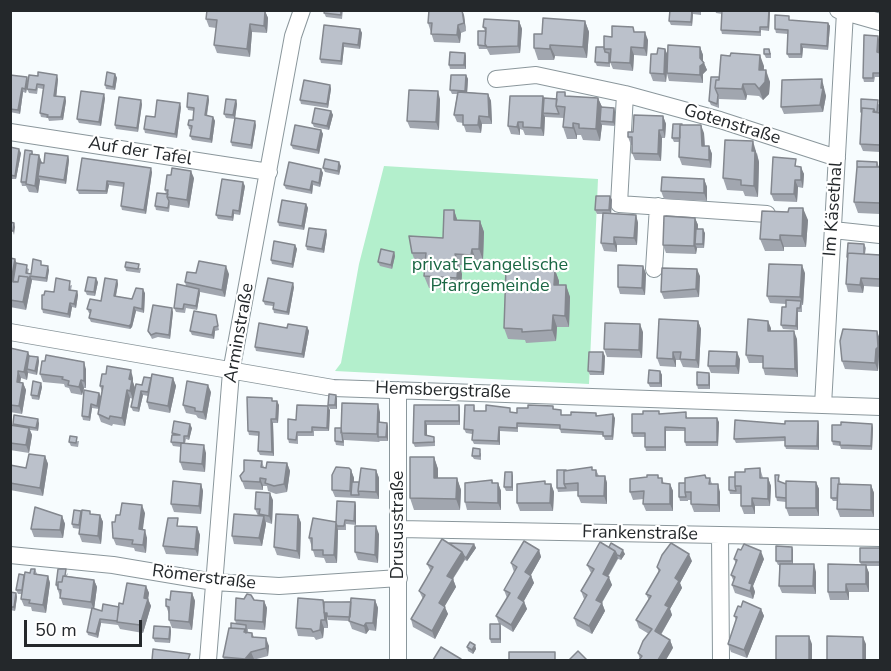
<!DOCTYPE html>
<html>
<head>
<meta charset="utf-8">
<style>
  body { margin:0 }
  #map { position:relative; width:891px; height:671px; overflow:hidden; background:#f7fcfe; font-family:"Nunito Sans",sans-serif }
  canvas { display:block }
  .frame { position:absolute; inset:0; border:12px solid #24282b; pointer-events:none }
  .scale { position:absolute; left:24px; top:620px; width:118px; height:27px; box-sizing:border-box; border:3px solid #24282b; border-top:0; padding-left:8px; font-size:18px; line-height:21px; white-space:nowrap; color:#24282b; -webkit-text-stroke:4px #fff; paint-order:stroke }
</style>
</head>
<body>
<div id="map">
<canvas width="891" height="671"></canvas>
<div class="frame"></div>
<div class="scale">50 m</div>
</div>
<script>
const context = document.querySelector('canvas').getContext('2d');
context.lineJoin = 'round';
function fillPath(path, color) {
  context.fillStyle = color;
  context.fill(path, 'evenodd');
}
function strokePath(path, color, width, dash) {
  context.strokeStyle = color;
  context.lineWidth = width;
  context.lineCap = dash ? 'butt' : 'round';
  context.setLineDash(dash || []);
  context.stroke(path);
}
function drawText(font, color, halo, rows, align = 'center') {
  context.font = font + ' "Nunito Sans",sans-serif';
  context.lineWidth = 4.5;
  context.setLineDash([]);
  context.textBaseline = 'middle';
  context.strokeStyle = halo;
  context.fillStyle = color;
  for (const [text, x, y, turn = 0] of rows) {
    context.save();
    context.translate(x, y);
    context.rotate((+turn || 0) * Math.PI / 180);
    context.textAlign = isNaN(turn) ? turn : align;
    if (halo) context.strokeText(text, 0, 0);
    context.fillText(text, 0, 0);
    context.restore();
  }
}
const green = new Path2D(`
  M384 166 598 179 589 384 335 371 341 363 359 264Z`);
const street = new Path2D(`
  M838 10 880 22
  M496 79 536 75 625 94 720 120 837 158
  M625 94 619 204 767 214
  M10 132 269 172
  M833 230 880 235
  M654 269 658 206
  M10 332 333 388 880 407
  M823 405 845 12
  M399 529 880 538
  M720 535 721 660
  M10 555 113 565 214 582 279 586 399 578
  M208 660 231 372 293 36 302 10
  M398 660V390`);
const wall = new Path2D(`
  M37 10H46V12H37Z
  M343 10 342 19 326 17 324 13Z
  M670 10H701V15L693 14 692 26 671 25 669 21Z
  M715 10H770L769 31 761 30V36L722 34 721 30 722 14 716 13Z
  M265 11 268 18 267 33 252 32 250 57 217 53 214 45 216 28 209 27 206 19Z
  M464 15 466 31 461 33 460 43 434 42 428 23Z
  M519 21 522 29 520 53 490 55 487 49H479L478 45 485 31 483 27Z
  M585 21 589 32 587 58 555 56 554 60H538L534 48 542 34Z
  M791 21 828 23 830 26 828 50 803 48 802 58H789L787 54 788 34 776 33 775 29Z
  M360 29 362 33 360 49 344 47 342 65 321 63 320 59Z
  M634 32 648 40 647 56 634 55 633 71 613 69 610 62V67L597 66 595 62 604 47 612 37Z
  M878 36 879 40V52L880 53V77H875L874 82H864L863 78Z
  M700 47 703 55V61L707 70 703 74V83L669 81 667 74 666 82 653 81 650 73 657 54 665 49 668 56Z
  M465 53 466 56V69H450L449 65Z
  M771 53V58H766L764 54Z
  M764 66V70L770 82 769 94 763 100 759 96 747 95 746 100 719 99V108L711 105 709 101 719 77Z
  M115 74 117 78 115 90 106 89 105 85Z
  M10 75 28 81 26 93 23 92 20 114 10 112Z
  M466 75 468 79 467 92 488 94 491 101 492 124H482L481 133 466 132 463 123 457 122 454 115 457 94H452L450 90Z
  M38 76 58 79 56 96 65 97 66 101 63 120 49 121 48 118 41 117 40 113 43 89 38 88 37 94 29 93 27 89Z
  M330 85 331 89 328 108 301 104 300 100Z
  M824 86V91L826 96 823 112 784 114 781 107Z
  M565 92 566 96 598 98 602 107 614 108 615 112V126L602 125 600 141 583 140 581 135H577V139H567L563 127 564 118 545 117 544 136 525 135 523 130 520 129V135L511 134 508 126 543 96 544 100 557 99Z
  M208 96 209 100 207 116 213 117 215 121 212 143 192 140 190 136 191 130 189 129 188 125 193 120 194 111 188 110 187 107Z
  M105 98 101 126 79 123 77 119Z
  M440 99 439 130 410 128 407 121Z
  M236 100 237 104 235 118 256 125 252 149 232 146 231 142 235 119 226 118 224 114Z
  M142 104 138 132 116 129 115 125Z
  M879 104V112L880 113V152L863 151 860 144 861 112Z
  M181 107 177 138 145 133 144 129Z
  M331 111 333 115 329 130 314 127 312 123Z
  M663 116 666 124 665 138H662L661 161 635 160 632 153V145H631L628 137 633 132Z
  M321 130 323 134 319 154 293 149 291 145Z
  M704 133 705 146H709L712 154 711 168 682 165 679 157 680 142H674L672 138Z
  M10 147 21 153 16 179H10Z
  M32 151 33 154 39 155 42 163H44L68 156 69 160 66 184 40 180 38 193 29 192 26 186H22L21 182Z
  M757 153 759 162 758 197 745 196 743 191 727 190 723 178Z
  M82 158 152 172 146 214 122 210 121 206 124 187 109 185 107 194H79L77 190Z
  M877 162 879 167H880V214L858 213 854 202Z
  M341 166 339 175 325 172 323 168Z
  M799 166 804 174 803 188 798 187 797 202 774 201 771 194Z
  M321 169 323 173 320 187 313 185 312 194 286 189 284 185Z
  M194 178 189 208 170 205 169 212 156 210 155 206 166 194 165 190Z
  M704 179 707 187V201L664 199 661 191Z
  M245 186 240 215 234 214 233 221 218 219 216 215Z
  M610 196 612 200 611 214 636 215 638 223 637 245H617V252L604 251 601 243 603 214H597L595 210Z
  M306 204 308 208 304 230 279 226 278 222Z
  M454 210 457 220 480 221 484 232 483 260H476L475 266 460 265 462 274 461 289 429 288 424 276 425 264H416L412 253 443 238Z
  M788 212 808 220 806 247H784V251H765L760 239Z
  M695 218 698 225V229L705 233 704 248H697L696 254 666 253 663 245Z
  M327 234 324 253 307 250 306 246Z
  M864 244 866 248 865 254 880 255V287L864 286 863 293 848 292 846 284 847 258Z
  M295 245 297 249 293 268 272 264 271 260Z
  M394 252 395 256 392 269 380 266 378 262Z
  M10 258 16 263 29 269 28 273 31 274 43 265 49 270 47 282 32 280 26 310 10 307Z
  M643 266 646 274 645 295 620 294 618 287Z
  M125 267 141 268 140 273 126 271Z
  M538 269 555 270 559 281V285H566L570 297 569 327H557L556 341 526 343 525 340 508 339 504 328Z
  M805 273 803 305H802V312H798V330L783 329 781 325 786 304 770 303 767 296Z
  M229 274 225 297 200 292 197 310 186 308 185 313 176 312 174 308 186 286 185 282Z
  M700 276 699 297 664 299 661 292Z
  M117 280 118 284 116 296 132 299 145 293 144 313 136 311 132 327 130 329 91 322 89 318 90 313H89L87 309 101 301Z
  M98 282 95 296 87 295 85 291Z
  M72 285 71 290 77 291 78 295 76 308 72 307 70 318 43 313 42 309 44 295Z
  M294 287 289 315 274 313 273 309V306L265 305 263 301Z
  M173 312 170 339 158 337 152 339 148 331Z
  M216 315 219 330 215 331 214 339 192 335 190 331Z
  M698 321 701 329 699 368 683 367 680 360H676V367L660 366 657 358Z
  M307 327 309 331 304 358 256 351 255 347 287 328Z
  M771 328V331L797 339 798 377 765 375 763 368V363H749L746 355Z
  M643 332 642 358 607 357 604 349Z
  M880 339 878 371 845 369 842 361Z
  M10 348 29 356 38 357 39 361 37 375 28 373 27 380 21 378 20 382 23 383 26 390 22 414 10 412Z
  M605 356 604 375H590L588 371Z
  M740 359 739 374 711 373 708 366Z
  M86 369V388H84L82 395 71 393 69 388 65 387 64 384 43 382 40 374Z
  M660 371 662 375V387H650L648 383Z
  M710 377V389H698L697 385Z
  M133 378V382L135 388 133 399 130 398 125 426 113 424 112 426 101 422 98 414 102 392 100 386Z
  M151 378H173L176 386 170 413 149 409 147 402 148 396 143 395 139 412 133 411 131 407 142 385Z
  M41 383 42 387 39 400 32 399 31 395Z
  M211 392 206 420 198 418 196 415 186 413 183 405Z
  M99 393 101 397 99 409 92 408 90 421 83 420 82 416Z
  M336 395 337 399V409H330L328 405Z
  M273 401 279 405 278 423H273L274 456 260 455 258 451 259 436 249 435 248 431Z
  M414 405H459L460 409V425H427V435L435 441V446L415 447 413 443Z
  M474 405 475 411 517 413 528 408 553 406 554 410 562 415H571L596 413 597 416 615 418 613 440H605L603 435 561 433 560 429 518 427V432L500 431V445L474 444 472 440V434L466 433 464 429Z
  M330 410 329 431H314V436H298V444L289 443 288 439 296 420Z
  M380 412V423H387L388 427V441H380L379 442 344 440V446L336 445 335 441 341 428Z
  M660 414 687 416V418L719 422 718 446H686L685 442V431H666V451H646L645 447V437H633L632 433Z
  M818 421 819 425V450L786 449 785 446V441L736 443 734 439 785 424Z
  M39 423 38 431 30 430 32 435 29 453 10 450V425H14L13 424Z
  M872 424 873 428 872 450 841 449 840 446 833 445 832 441 841 425Z
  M192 428 189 440 186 439 185 444 206 453 205 472 183 470 180 462 181 447 173 446 171 442 172 435V433Z
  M79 441 78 447 71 446 69 442Z
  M481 453V460L474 459 472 456Z
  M45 456 48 464 43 496 10 490V465L26 468Z
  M434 457 438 469V478H457L461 490 460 510H414L410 498Z
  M262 461 264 468H266L287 463 290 471 287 492 276 494 268 491 267 486H263V490L245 489 240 476Z
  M760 468 763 478H768L771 486 770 506H755V514H744L741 506V494H730L729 490 735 477 745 472Z
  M351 470 354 478V482H359L376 470 379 478V499L335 497 332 490Z
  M566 470H596L599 476H605L607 483V504L581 503 578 496V491L558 492 557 488Z
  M658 475 659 478H662L664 484H670L673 491V511H646L643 504 644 499 633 500 630 492 647 477Z
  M513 476V491H506L504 487Z
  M706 478H710L712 484 720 492V512H694L691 504V500H688V501H680L679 497 685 483Z
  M780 479V482L786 484 816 482 819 489V516H789L786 508V502L777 501 776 497Z
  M492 480 493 483H498L501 491V510H467L465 502Z
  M841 482V484L871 485 874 493V517H840L837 509V501H833L831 498Z
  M201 484 203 491 201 514 174 512 171 504Z
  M546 484H551L554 492 553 511H520L517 503Z
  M273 500 272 524 266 522V524L262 546 234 544 232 536 258 516 255 509Z
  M355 502 356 506V525L346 524V530H338L337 563H326L324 558 315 557 309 538 336 522Z
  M81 511V513L100 515 103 522 101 544 82 542 79 534 80 529 73 528 72 524Z
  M145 513 142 530 147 538 146 553 135 551 134 548 116 545 113 538 115 522 120 515Z
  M298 515 301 523 300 559 277 555 274 547Z
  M62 516 65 524 63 538 34 537 31 529Z
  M181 526 197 527 200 535 198 556 166 554 163 546Z
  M379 534 378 563 358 560 355 552Z
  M449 544H474L476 548 467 561 465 560 453 579 456 587 444 606 448 614 435 639 413 627 411 619 423 599 419 591 431 572 427 564Z
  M609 547 625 554 621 560 618 559 608 577 612 585 602 603 605 611 592 634 577 626 574 618 584 599 581 591 591 573 587 565Z
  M880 548V566H866L869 573V592H849V600H830L828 592 861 565 860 562Z
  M539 550 541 557 531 575 534 583 524 601 527 609 513 632 500 624 501 628V643H491L490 639 499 624 496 616 507 598 504 590 514 572 511 563Z
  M741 550 764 559 753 586 755 592 753 599 735 593 732 585 734 582 731 575 736 564 734 559Z
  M793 550V564L816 572V594L782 593 779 586V565H778L776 561Z
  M692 561 680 583 682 588 670 609 672 615 661 635 670 640 673 648 640 659 638 653 649 634 639 628 636 620 649 600 646 594 659 573 657 567Z
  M35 569 37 574 48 576 50 583 46 613 32 611 31 607 24 606 21 599 22 594H18L16 590 24 575 30 573Z
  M68 573 67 576 94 580 97 587 94 609 102 611 119 607 146 586 149 593 148 599 151 606 143 633 120 629 118 625 101 623 98 638 88 635 87 632 92 609 63 605 56 585Z
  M10 592 16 593 17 597 15 611 10 610Z
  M192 593 195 601 192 630 172 628 169 620V614L166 606 170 600Z
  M254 600 264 601 267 608 265 630 248 629V633H252L254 637 269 646 268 656 253 660H224L223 657 231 628 236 624 235 620Z
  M323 600 324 603 375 600 378 608 376 631 369 630 366 634 352 629 349 621 328 620 327 617 328 628H324L323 638 316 640 314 637 298 636 296 628Z
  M741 607 761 609 764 616 747 658 731 652 728 644 736 620 734 616Z
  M170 627 171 631 170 643 155 642 153 638Z
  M475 645 476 649 473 654 468 651 467 647Z`);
const shadedWall = new Path2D(`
  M462 10 464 15 466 31 464 23Z
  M692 10 693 14 692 26 691 22Z
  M769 10 770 11 769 31 768 27Z
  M265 11 268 18 267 33 264 26Z
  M519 21 522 29 520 53 518 46Z
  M585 21 589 32 587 58 583 47Z
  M828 23 830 26 828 50 827 46Z
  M250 24 252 32 250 57 247 49Z
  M458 25 461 33 460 43 457 35Z
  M360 29 362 33 360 49 358 45Z
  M645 32 648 40 647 56 644 48Z
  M878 36 879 40V56L877 52Z
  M343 43 344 47 342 65 341 61Z
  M801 44 803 48 802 58 801 54Z
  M550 45 555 56 554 60 550 49Z
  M631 47 634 55 633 71 630 63Z
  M700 47 703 55V64L704 63 707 70 703 74V83L700 75Z
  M665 49 668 56 666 82 664 74Z
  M465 53 466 56V69L464 65Z
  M760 55 764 66 763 81 759 70Z
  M766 70 770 82 769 94 763 100 759 89Z
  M115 74 117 78 115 90 113 87Z
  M57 75 58 79 56 100 54 96Z
  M466 75 468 79 467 95 465 91Z
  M27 77 28 81 26 93 25 89Z
  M822 79 826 96 823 112 820 105Z
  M743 84 747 95 746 100 742 89Z
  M330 85 331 89 328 108 327 104Z
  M22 88 23 92 20 114 18 110Z
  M438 91 440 99 439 130 436 122Z
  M104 94 105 98 101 126 99 122Z
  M488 94 491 101 492 124 489 117Z
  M208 96 209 100 206 119 205 115Z
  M543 96 546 104 543 113 545 117 544 136 541 128Z
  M65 97 66 101 63 120 61 117Z
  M598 98 603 109 600 121 602 125 600 141 596 129Z
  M141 100 142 104 138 132 137 128Z
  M236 100 237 104 235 119 233 115Z
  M180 103 181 107 177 138 175 134Z
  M614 108 615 112V126L613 122Z
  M331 111 333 115 329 130 327 126Z
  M479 116 482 124 481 133 478 125Z
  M663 116 666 124 665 138 663 130Z
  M213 117 215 121 212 143 210 139Z
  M255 121 256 125 252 149 251 145Z
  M518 122 520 129V135L517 127Z
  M573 123 577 135V139L573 128Z
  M701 125 704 133 705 154 702 146Z
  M321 130 323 134 319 154 317 150Z
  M659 130 662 138 661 161 658 154Z
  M753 141 759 162 758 197 754 186 752 151Z
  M709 146 712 154 711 168 709 160Z
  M19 149 21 153 16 179 15 176Z
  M39 155 42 163 38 176 40 180 38 193 35 186Z
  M68 156 69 160 66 184 64 180Z
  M339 162 341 166 339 175 338 171Z
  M801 167 804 174 803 188 801 180Z
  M151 168 152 172 146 214 144 210Z
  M321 169 323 173 320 187 319 183Z
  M191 171 194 178 189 208 187 200Z
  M704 179 707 187V201L704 193Z
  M795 180 798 187 797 202 794 194Z
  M107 181 109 185 107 194 106 191Z
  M312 181 313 185 312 194 310 190Z
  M243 182 245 186 240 215 239 211Z
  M610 196 612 200 611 214 609 210Z
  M306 204 308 208 304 230 302 226Z
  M803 208 808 220 806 247 802 236Z
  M233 210 234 214 233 221 232 217Z
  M454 210 458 222 454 220Z
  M636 215 638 223 637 245 634 238Z
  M695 218 698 225 697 244H695L697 248 696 254 694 246Z
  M480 221 484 232 483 260 479 249Z
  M14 223 15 227 14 235 13 231Z
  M703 229 705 233 704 248 703 244Z
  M326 230 327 234 324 253 322 249Z
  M780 235 784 247V251L780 240Z
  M614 237 617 245V252L614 244Z
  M295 245 297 249 293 268 292 264Z
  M472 249 476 260 475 266 471 255Z
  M394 252 395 256 392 269 391 265Z
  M455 254 462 274 461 289 457 278Z
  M15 259 18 267 12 285 11 281Z
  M802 265 805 273 803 305 800 297Z
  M48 266 49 270 47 282 46 278Z
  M226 266 229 274 225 297 222 290Z
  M643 266 646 274 645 295 642 288Z
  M697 269 700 276 699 297 696 289Z
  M555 270 559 281 558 296 554 285Z
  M30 276 32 280 26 310 23 302 28 277Z
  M96 278 98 282 95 296 94 292Z
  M861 278 864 286 863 293 860 285Z
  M117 280 118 284 115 300 114 296Z
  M293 283 294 287 289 315 287 312Z
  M566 285 570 297 569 327 565 316Z
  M143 289 145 293 144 313 142 309Z
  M199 289 200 293 197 310 196 306Z
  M77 291 78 295 76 308 74 304Z
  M70 303 72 307 70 318 68 314Z
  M134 307 136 311 132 327 130 329 129 326Z
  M172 308 173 312 170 339 169 335Z
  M797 308 798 312V330L796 326Z
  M553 315 557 327 556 341 552 330Z
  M698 321 701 329 699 368 696 360Z
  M768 321 771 328 770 339 768 331Z
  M640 324 643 332 642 358 639 350Z
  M214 327 215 331 214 339 212 335Z
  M307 327 309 331 304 358 302 354Z
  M794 331 797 339 798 377 795 369Z
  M877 331 880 339V355L879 356 878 371 875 363Z
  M28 352 31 359 27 369 28 373 27 380 24 372Z
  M603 352 605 356 604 375 602 372Z
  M673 352 676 360V367L673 359Z
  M737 352 740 359 739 374 736 366Z
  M38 357 39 361 37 375 35 371Z
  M84 362 86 369V388L84 381Z
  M131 370 133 378V382L135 388 133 399 130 391 129 379Z
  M18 371 21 378 19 389 17 382Z
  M660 371 662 375V387L660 383Z
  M709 373 710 377V389L709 385Z
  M173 378 176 386 170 413 168 406Z
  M81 380 84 388 82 395 79 387Z
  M23 383 26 390 22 414 19 406Z
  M41 383 42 387 39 400 38 396Z
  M208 385 211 392 206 420 203 412Z
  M127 390 130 398 125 426 122 418Z
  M141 391 143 395 139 412 138 408Z
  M99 393 101 397 99 409 97 406Z
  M336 395 337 399V409L335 405Z
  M277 401 279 405 278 423 276 419Z
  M91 404 92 408 90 421 89 417Z
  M378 404 380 412V437H378L379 442 377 434Z
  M459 405 460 409V425L459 421Z
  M328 406 330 410 329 431 327 428Z
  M613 414 615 418 613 440 612 436Z
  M717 418 719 422 718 446 717 442Z
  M38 419 39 423 38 431 36 428Z
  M271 419 273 423 274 456 272 452Z
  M425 421 427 425V439L425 435Z
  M818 421 819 425V450L817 446Z
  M387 423 388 427V441L386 437Z
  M190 424 192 428 189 440 188 436Z
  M872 424 873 428 872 450 871 446Z
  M499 427 500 431V445L498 441Z
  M665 427 666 431V451L665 447Z
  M29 428 32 435 29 453 26 445Z
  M204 445 206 453 205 472 202 464Z
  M45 456 48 464 43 496 40 488Z
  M434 457 438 469V489L434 478Z
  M287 463 290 471 287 492 284 484Z
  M351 470 354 478 353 495H351L350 491Z
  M376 470 379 478V499L376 492Z
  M512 472 513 476V491L512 487Z
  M605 476 607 483V504L604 496Z
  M260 478 263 486V490L260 482Z
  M457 478 461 490 460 510 456 499Z
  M768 478 771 486 770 506 768 499Z
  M816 482 819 489V516L816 508Z
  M498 483 501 491V510L498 503Z
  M201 484 203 491 201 514 199 506Z
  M551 484 554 492 553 511 550 503Z
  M670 484 673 491V511L670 504Z
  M718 484 720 492V512L718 505Z
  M871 485 874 493V517L871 510Z
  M270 493 273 500 272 524 269 516Z
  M752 498 755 506V514L752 506Z
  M355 502 356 506V525L354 521Z
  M142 505 145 513 142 537 139 529Z
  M100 515 103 522 101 544 98 536Z
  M298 515 301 523 300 559 297 551Z
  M62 516 65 524 63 538 60 530Z
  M264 516 266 524 262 546 259 538Z
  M336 522 338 530 337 563 334 555Z
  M376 526 379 534 378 563 375 555Z
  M197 527 200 535 198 556 195 549Z
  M145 530 147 538 146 553 143 545Z
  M474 544 476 548 467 561 466 558Z
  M792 547 793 550V565L792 561Z
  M539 550 541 557 528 580 525 572Z
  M623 550 625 554 621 560 620 556Z
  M615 551 618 558 605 581 603 574Z
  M761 551 764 559 753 586 755 592 753 599 750 591 749 583Z
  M462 552 465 559 450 583 447 576Z
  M689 554 692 561 680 583 682 588 670 609 672 615 658 639 655 631 675 578Z
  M814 564 816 572V594L813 586Z
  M866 565 869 573V592L866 584Z
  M48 576 50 583 46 613 43 605Z
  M531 576 534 583 521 606 518 598Z
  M609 577 612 585 599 607 596 600Z
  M453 579 456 587 442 611 439 603Z
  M94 580 97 587 94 610 91 602Z
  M846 584 849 592V600L846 592Z
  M146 586 149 593 148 599 151 606 143 633 140 625Z
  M16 593 17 597 15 611 14 607Z
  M192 593 195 601 192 630 189 622Z
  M323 600 326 607 328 628 325 620Z
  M375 600 378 608 376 631 373 623Z
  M264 601 267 608 265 630 263 622Z
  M524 602 527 609 513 632 511 625Z
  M602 603 605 611 592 634 589 626Z
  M445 607 448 614 435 639 432 631Z
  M761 609 764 616 747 658 744 650Z
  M100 619 101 623 98 638 96 634Z
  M321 620 324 628 323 638 320 630Z
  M366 623 369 630 366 634 364 626Z
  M500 624 501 628V643L500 639Z
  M170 627 171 631 170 643 169 639Z
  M809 636 812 644V660H809Z
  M863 637 866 644V660H863Z
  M266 638 269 646 268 656 266 648Z
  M670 640 673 648 666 660H658Z
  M475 645 476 649 473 654 472 650Z
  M251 652 254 659 253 660H245V659Z`);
const building = new Path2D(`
  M207 10 265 11 264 26 250 24 247 49 214 45 217 20 206 19Z
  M325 10H341V15L324 13Z
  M429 10H462L464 23 458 25 457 35 431 34 432 23H428Z
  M670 10H692L691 22 669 21Z
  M722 10H769L768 27H760V32L721 30Z
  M775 15 789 16V20L828 23 827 46 801 44V54H787L788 30 775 29Z
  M543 18 585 21 583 47 550 45V49L534 48V34H542Z
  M484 19 519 21 518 46 487 47 485 44 486 28 483 27Z
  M324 25 360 29 358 45 343 43 341 61 320 59Z
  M612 26 633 27 634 32H645L644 48 631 47 630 63 610 62 611 49H604V36L612 37Z
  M478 31H486L485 44 486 46 478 45Z
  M864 35 878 36 877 52 880 53V73H873V78H863Z
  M668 45 700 47V58L704 63 700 66V75L667 73Z
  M596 47H604L605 52 609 53V63L595 62Z
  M658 48 665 49 664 74 650 73 651 54H657Z
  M764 49H769L770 54H764Z
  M450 52 465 53 464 65H449Z
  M731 53 760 55 759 70H766L765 82 759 89 755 84H743L742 89 715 88 716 80H719L721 55 730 56Z
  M38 72 57 75 54 96 65 97 61 117H47L48 115 40 113 44 85 37 84 36 90 27 89 29 75 38 76Z
  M107 72 115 74 113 87 105 85Z
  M10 75 27 77 25 89 22 88 18 110 10 109Z
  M451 75H466L465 91 450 90Z
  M711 77H719V80H716L715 88 718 95 717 104 709 101Z
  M822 79 821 88H823L820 105 781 107 782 80Z
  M304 80 330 85 327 104 300 100Z
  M409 90 438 91 436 122 407 121Z
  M81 91 104 94 99 122 77 119Z
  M458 92 488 94 489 117 479 116 478 125H463V115H454Z
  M557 92H565V96L598 98 596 129 579 128V124L573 123V128L563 127 565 107 556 106Z
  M188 93 208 96 205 115 213 117 210 139 190 136 192 126 188 125 189 120H193L194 108 187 107Z
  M510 96H543L541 128 523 127V122H518L517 127 508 126Z
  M119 97 141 100 137 128 115 125Z
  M544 98 557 99 556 106 559 114 543 113Z
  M226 99 236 100 233 115 224 114Z
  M861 99 878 100 877 112H875L874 109 862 108 861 112Z
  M157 100 180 103 175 134 144 129 146 116 155 117Z
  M601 107 614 108 613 122 600 121Z
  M315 108 331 111 327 126 312 123Z
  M862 108 874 109 873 112 880 113V145L860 144Z
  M634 115 663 116V130H659L658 154 632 153V137H628V132H633Z
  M235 118 255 121 251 145 231 142Z
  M673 124H682L680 125V138H672Z
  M295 125 321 130 317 150 291 145Z
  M680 125H701L702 146H709V160L679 157Z
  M725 140 753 141 752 151H755L754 186 741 185V180L723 178Z
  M10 147 19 149 15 176 10 175Z
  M25 150 32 151V154H30L26 182H21Z
  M45 153 68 156 64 180 38 176 40 163H44Z
  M30 154 39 155 35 186 26 184Z
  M773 157 796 159 795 166 801 167V180H795L794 194H771Z
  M82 158 151 168 144 210 121 206 124 183 107 181 106 191 77 190Z
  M325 159 339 162 338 171 323 168Z
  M857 161 877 162V167H857Z
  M289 162 321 169 319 183 312 181 310 190 284 185Z
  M857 167H880V203L854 202Z
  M172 168 191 171 187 200 167 197 168 190H165L167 175H171Z
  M662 177 704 179V193L661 191Z
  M222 179 243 182 239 211 233 210 232 217 216 215Z
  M157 193 168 194 167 197 169 201 168 208 155 206Z
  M596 196H610L609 210H595Z
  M282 200 306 204 302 226 278 222Z
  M789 208H803L802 236 780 235V240L760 239 762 211 788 212Z
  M444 210H454V220L480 221 479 249H472L471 255 455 254 458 262 457 278 424 276 426 253H412L409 236 443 238Z
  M603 213 636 215 634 238 614 237V244L601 243Z
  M664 216 695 218 694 246 663 245Z
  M10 222 14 223 13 231H10Z
  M309 228 326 230 322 249 306 246Z
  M696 229H703V244H695Z
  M274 241 295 245 292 264 271 260Z
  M848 243 864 244V254L848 253 847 257Z
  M381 249 394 252 391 265 378 262Z
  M848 253 880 255V279L861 278 860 285 846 284Z
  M10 258 15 259 11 281 18 282 19 276 28 277 23 302 10 300Z
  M33 259 41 261V265L48 266 46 278 30 276 29 281 28 277 19 276 18 282H13L16 263 27 265 26 273 31 274Z
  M199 261 226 266 222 290 185 282 187 272 196 273Z
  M126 262 139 264 138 269 125 267Z
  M769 264 802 265 800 297 767 296Z
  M618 265 643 266 642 288 618 287Z
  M537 266V269L555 270 554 285H566L565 316 553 315 552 330 522 332V329L504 328 506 268Z
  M662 268 697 269 696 289 661 292Z
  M88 277 96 278 94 292 85 291Z
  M56 278 70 281 69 290 77 291 74 304 70 303 68 314 42 309V295H44L45 291 54 292Z
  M105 278 117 280 114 296 132 299 136 288 143 289 142 309 134 307 131 324 129 326 89 318 91 310 87 309 90 299 101 301Z
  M268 278 293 283 287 312 273 309 274 303 263 301Z
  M177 284 199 289 196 306 184 304 183 309 174 308Z
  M786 300 801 301 800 308H797L796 326 781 325 782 307H786Z
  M153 305 172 308 169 335 156 333 151 335 148 331Z
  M194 311 216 315 218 326 214 327 212 335 190 331Z
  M659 319 698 321 696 360 680 359 681 352H673V359L657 358Z
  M748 319 768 321V331H794L795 369 763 368V356L746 355Z
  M259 323 287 328 288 324 307 327 302 354 255 347Z
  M605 323 640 324 639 350 604 349Z
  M843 329 877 331 878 347 876 349 875 363 842 361 840 341Z
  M10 348 28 352 24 372 18 371V374L17 382 23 383 19 406 10 405Z
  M709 351 737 352 736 366H708Z
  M589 352H603L602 372 588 371Z
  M46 355 84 362V381L81 380 79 387 68 385 69 381 62 379 63 377 40 374 42 361H45Z
  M29 356 38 357 35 371 27 369Z
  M107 366 131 370 129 379 132 380 130 391 127 390 122 418 110 416 109 419 98 414 103 386H100L102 374H106Z
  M649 370 660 371V383H648Z
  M697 372 709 373V385H697Z
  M152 374 173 378 168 406 147 402Z
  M144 377 151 378 148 392 141 391 138 408 131 407 136 384 142 385Z
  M33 381 41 383 38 396 31 395Z
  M187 381 208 385 203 412 195 411V408L183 405Z
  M84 390 99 393 97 406 91 404 89 417 82 416Z
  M329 394 336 395 335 405H328Z
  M247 397 272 398V401H277L276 419H271L272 452 258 451 259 432 248 431Z
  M342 403 378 404 377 434 341 433Z
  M297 405 328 406 327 428 312 427V432H297L296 440 288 439V419L296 420Z
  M414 405H459V421H425V435L434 437V442L413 443Z
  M465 405H474V411H486V405L510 408V412L517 413V408H528V405L553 406V409L561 410V415H571V412L596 413V416L613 414 612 436H603V432L560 429V425L517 423V428L499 427 498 441 472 440 473 430 464 429Z
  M643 411H659V414L686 412V418H717V442H685V428L665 427V447H645V433H632V414H643Z
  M14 415 38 419 36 428 13 424Z
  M735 420 785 424V421H818L817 446H785V437L734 439Z
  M174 421 190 424 188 436H184V443L171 442 172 435H180L172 433Z
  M378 422 387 423 386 437H378Z
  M841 422 872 424 871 446 840 445V442L832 441V425H841Z
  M10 425 29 428 26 445 10 443Z
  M335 428H341L343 442 335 441Z
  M70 436 77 437 76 443 69 442Z
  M181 443 204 445 202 464 180 462Z
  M473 448 480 449V456H472Z
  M29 454 45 456 40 488 10 483V465L26 468Z
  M410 457H434V478H457L456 499 410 498Z
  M244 460 262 461 261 467 266 468 267 462 287 463 284 484 274 486 265 483 266 479 260 478V482L242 481 240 476 244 471Z
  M336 467 349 468 351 470 350 491 332 490V475Z
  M592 467V470H596V476H605L604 496H578V483L564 484V471Z
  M361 468 376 470V492L358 491Z
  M760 468V478H768V499L752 498V506H741V486H735V472H745V469Z
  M557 470H566L564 471V484L566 488H557Z
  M505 472H512V487H504Z
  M647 475H658V478H662V483L670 484V504H643L644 491 630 492V479L647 477Z
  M705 475 706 478H710L709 484H718V505L691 504V492H685V478Z
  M775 475H779L778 481 786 484V498L776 497Z
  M729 477H735V486L736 491 729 490Z
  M831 478H839V484H838L837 498H831Z
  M492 480V483H498V503L465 502V483Z
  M173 481 201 484 199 506 171 504Z
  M545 481V484H551L550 503H517V484Z
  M786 481 816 482V508H786Z
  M352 482H359L358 491 359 495H351Z
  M679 483H685V492L686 497H679Z
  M838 484 871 485V510L837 509Z
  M256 492 270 493 269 516 259 514 260 509H255Z
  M337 501 355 502 354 521 345 520 344 526H337L336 523Z
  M122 503 142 505 139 529 145 530 143 545 132 544 133 540 113 538 112 522H115L116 515H120Z
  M35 507 62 516 60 530 31 529Z
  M74 510 81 511 79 525 72 524Z
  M82 510 90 511V514L100 515 98 536 79 534Z
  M234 514 264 516 259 538 232 536Z
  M276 514 298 515 297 551 274 547Z
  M168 518H178L177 526 197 527 195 549 163 546Z
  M313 518 336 522 334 555H323V550H312V538H309Z
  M355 526H376L375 555 355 552Z
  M442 539 462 552 447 576 453 579 439 603 445 607 432 631 411 619 425 595 419 591 433 567 427 564Z
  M524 541 539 550 525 572 531 576 518 598 524 602 511 625 496 616 510 593 504 590 517 567 511 563Z
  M600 542 615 551 603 574 609 577 596 600 602 603 589 626 574 618 587 595 581 591 594 569 587 565Z
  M449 543 474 544 466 558 464 556 462 552Z
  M611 543 623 550 620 556 617 555 615 551 609 547Z
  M671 543 689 554 675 578 679 581 665 605 669 607 655 631 670 640 658 660H639L642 656 638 653 643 641 652 629 636 620 651 596 646 594 660 570 657 567 662 555Z
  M744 544 761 551 749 583 752 584 750 591 732 585 735 577 731 575 737 560 734 559 738 549 741 550Z
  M776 546 792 547V561H776Z
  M860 548H880V562H860Z
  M780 564H814L813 586H779Z
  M828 564 866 565V584H846V592H828Z
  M31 569H35L34 574 48 576 43 605 29 603 30 600 21 599 25 572 30 573Z
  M58 569H66L65 576H63L62 582H58V585H56Z
  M19 574 24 575 22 590H16Z
  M63 576 94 580 91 602 60 598 61 590 58 589V582H62Z
  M127 583 146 586 144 598 148 599 140 625 117 622 119 603 123 604Z
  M171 591 192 593 189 622 169 620V607L166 606V599L170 600Z
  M10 592 16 593 14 607H10Z
  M247 594 251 595 254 600 264 601 263 622 235 620 236 598 244 599Z
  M298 598 323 600 325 620H321L320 630 313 632 311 629 296 628Z
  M351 598 375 600 373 623H366L364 626 349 621Z
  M743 601 761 609 744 650 728 644 737 617 734 616 738 606 741 607Z
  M324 602H351L350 617 327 616V613H324Z
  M103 604 119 607 117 621 100 619 96 634 87 632 92 608 102 611Z
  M231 623 246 625V633L245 629 231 628Z
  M490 624H500V639H490Z
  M154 626 170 627 169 639 153 638Z
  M229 628 245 629 244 632 252 633V637L266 638V648L251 652 245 659 223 657Z
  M776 636H809V660H776Z
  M827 636 863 637V660H827Z
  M470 642 475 645 472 650 467 647Z
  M441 647 461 659 460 660H433Z
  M153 649 190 654 188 660H152Z
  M578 651 587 660H569Z
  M509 652H555V660H509Z`);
const streetNames = [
  ["Gotenstraße",732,125,17],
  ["Auf der Tafel",140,152,9],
  ["Im Käsethal",834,209,-86],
  ["Arminstraße",240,333,-80],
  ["Hemsbergstraße",443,391,2],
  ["Drususstraße",399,525,-90],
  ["Frankenstraße",640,534,1],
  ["Römerstraße",204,578,7]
];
const parkNames = [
  ["privat Evangelische",490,266],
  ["Pfarrgemeinde",490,287]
];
fillPath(green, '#b3efcc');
strokePath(street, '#8b979c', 18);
strokePath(street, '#fff', 16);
fillPath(wall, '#a1a6af');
fillPath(shadedWall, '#83878e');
fillPath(building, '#bbc1cb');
strokePath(building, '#83878e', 1.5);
drawText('18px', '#24282b', '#fff', streetNames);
drawText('18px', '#1b6744', '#fff', parkNames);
</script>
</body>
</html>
